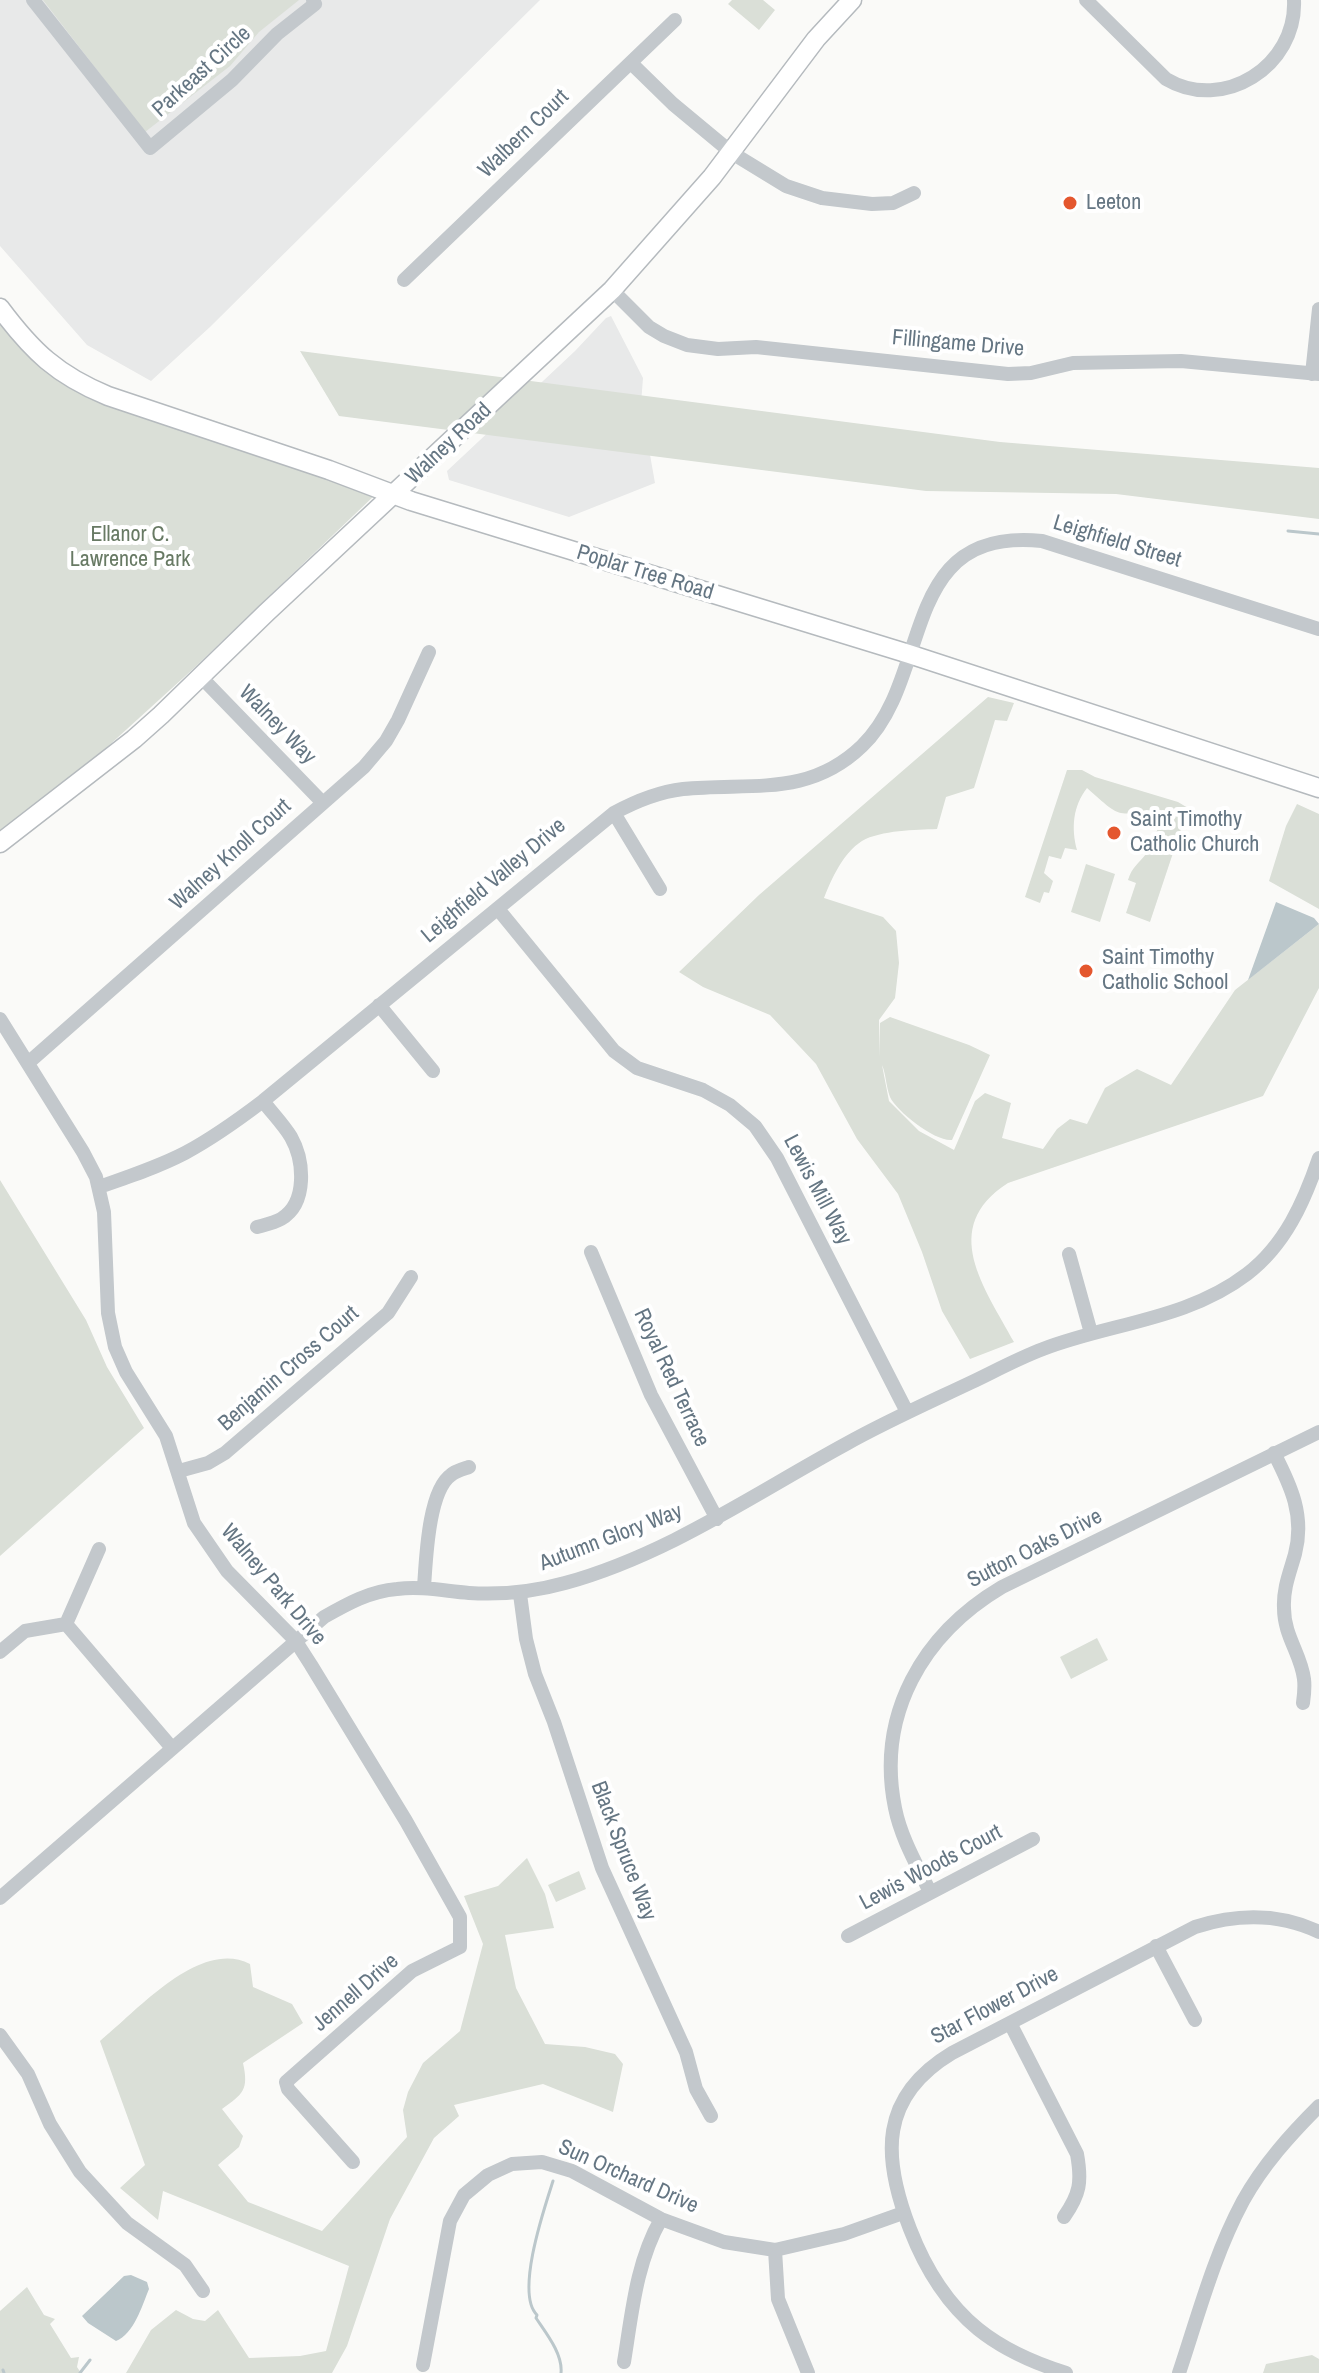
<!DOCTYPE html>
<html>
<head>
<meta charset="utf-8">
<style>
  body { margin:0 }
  canvas { display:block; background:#fafaf8 }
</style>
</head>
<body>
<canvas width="1319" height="2373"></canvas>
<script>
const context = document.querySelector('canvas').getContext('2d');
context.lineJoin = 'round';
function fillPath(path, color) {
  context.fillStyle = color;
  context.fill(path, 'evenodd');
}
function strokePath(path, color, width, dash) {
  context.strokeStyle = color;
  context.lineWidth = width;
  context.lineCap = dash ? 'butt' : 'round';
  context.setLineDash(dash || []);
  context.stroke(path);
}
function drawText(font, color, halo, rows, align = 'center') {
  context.font = font + ' "Archivo Narrow",sans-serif';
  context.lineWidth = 8;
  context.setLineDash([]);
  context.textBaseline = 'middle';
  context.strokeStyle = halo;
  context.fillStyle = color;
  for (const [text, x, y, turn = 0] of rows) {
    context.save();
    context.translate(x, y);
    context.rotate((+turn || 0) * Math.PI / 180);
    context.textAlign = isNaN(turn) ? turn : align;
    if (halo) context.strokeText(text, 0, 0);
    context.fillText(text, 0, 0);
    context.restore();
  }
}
const built = new Path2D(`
  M0 0H540L210 327 151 381 87 345 0 246Z
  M611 316 643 378 641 404 655 483 569 517 449 480 447 471 575 351 606 318Z`);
const green = new Path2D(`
  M43 0H299L259 32 230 66 145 132Z
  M732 0H763L775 10 759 30 728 4Z
  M0 316 67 380 377 493 193 669 72 779 0 832Z
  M300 351 1000 442 1319 468V519L1116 494 926 491 339 416Z
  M988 697 1014 703 1007 721 995 720 974 788 946 797 937 829C916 830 881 830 862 841 843 853 832 878 824 898L883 917 896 931 899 963 895 998 879 1020 880 1057V1023L890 1017 969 1045 990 1055 952 1140C936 1142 897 1112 890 1097 886 1087 886 1074 882 1065L889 1101 919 1131 954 1150 975 1101 985 1093 1011 1103 1002 1138 1043 1149 1057 1129 1070 1119 1087 1124 1105 1088 1137 1069 1171 1085 1235 990 1319 924V988L1263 1096 1008 1183C938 1228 985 1288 1014 1342L970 1359 942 1311 922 1252 898 1194 857 1139 816 1064 770 1015 703 987 679 972 759 895Z
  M1067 770H1082L1095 777 1178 802 1188 808 1150 922 1126 913 1136 883 1128 880C1132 867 1138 864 1146 854 1156 843 1159 824 1160 811 1114 814 1123 820 1087 788 1073 806 1071 828 1077 850L1065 848 1061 859 1049 856 1044 873 1053 881 1049 893 1044 892 1040 903 1025 897Z
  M1297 804 1319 814V909L1269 881 1286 826Z
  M1086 864 1115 874 1100 922 1071 912Z
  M0 1180 86 1320 107 1367 144 1428 0 1556Z
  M1097 1638 1108 1660 1071 1679 1060 1657Z
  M527 1858 545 1894 554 1928 505 1935 516 1988 545 2044 585 2047 615 2054 623 2064 613 2112 543 2084 454 2105 459 2116 434 2138 390 2219 347 2346 332 2373H126L151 2330 176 2310 193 2319 205 2321 218 2310 249 2358 300 2356 326 2351 349 2266 163 2191 158 2220 120 2188 145 2165 100 2041C137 2011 200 1938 250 1964L253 1987 292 2004 303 2023 243 2063C249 2090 243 2094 222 2109L243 2136 239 2147 218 2165 248 2202 322 2231 407 2137 403 2110 408 2092 423 2063 460 2031 483 1944 464 1896 498 1886Z
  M579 1871 586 1889 556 1902 548 1885Z
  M27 2287 44 2315 55 2319 50 2324 71 2358 79 2357 77 2367 81 2373H0V2311Z
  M1312 2355 1319 2359V2373H1263L1266 2364Z`);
const water = new Path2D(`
  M1276 902 1314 918 1319 924 1248 980Z
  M131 2275 147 2282 149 2289C142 2306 134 2334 116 2341L88 2323 82 2316 124 2276Z`);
const stream = new Path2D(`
  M1288 531 1319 534
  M553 2181C544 2209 515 2294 537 2315L536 2318C546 2333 563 2354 561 2373
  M3 2370 4 2373
  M80 2373 90 2360`);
const minor = new Path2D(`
  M33 0 150 148 232 80 277 34 315 4 313 0
  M1086 0 1166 79C1223 113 1297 66 1294 0
  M631 63 673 104 732 153 786 186 822 198 872 204 893 203 914 193
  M404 280 675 20
  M612 290 649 327 664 336 687 345 718 349 756 347 1008 374 1031 373 1073 363 1181 361 1319 374
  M1312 374 1319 309
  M201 677 323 803
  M614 813 660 889
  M498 909 614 1051 637 1068 703 1090 730 1105 755 1126 777 1158 907 1412
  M379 1005 433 1071
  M0 1019 83 1152 96 1177 104 1212 108 1313 115 1347 126 1372 166 1436 194 1523 227 1571 295 1640 311 1665 406 1821 460 1917V1947L412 1971 286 2082 288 2089 353 2162
  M28 1063 364 767 386 741 398 720 429 652
  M99 1187C128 1177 158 1167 185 1153 213 1138 238 1120 263 1101L614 813C636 801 658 792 683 789 750 782 808 798 862 746 934 677 897 526 1042 541L1319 629
  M257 1227C264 1225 274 1223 281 1219 308 1203 304 1160 291 1137 283 1124 272 1113 263 1101
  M591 1252 651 1395 717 1519
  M1069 1254 1091 1333
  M1274 1453C1291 1486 1305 1516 1295 1554 1290 1572 1283 1588 1284 1608 1284 1636 1301 1654 1304 1679 1305 1687 1304 1696 1303 1703
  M179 1471 208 1463 225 1453 388 1313 411 1277
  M99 1549 66 1624 172 1748
  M424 1587C426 1561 428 1491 451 1475 455 1471 463 1469 469 1467
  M520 1594 526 1639 535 1674 554 1722 602 1868 686 2052 696 2089 711 2116
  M0 1652 25 1631 66 1624
  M930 1892C917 1865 901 1838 895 1808 876 1714 923 1634 1002 1587L1319 1432
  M0 1898 324 1617C347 1604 370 1591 397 1589 422 1586 444 1591 469 1593 502 1595 533 1592 565 1583 667 1555 754 1494 846 1444 887 1421 930 1402 972 1382 995 1371 1019 1358 1043 1349 1110 1323 1187 1320 1247 1274 1285 1245 1304 1202 1319 1158
  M848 1936 1033 1839
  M1156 1946 1195 2020
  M1010 2023 1077 2154C1082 2182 1080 2194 1064 2217
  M0 2035 28 2074 50 2124 80 2172 127 2223 185 2265 203 2291
  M775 2250 778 2299 808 2373
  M624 2362C632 2313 636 2263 661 2219
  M423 2365 450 2221 464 2195 488 2175 512 2164 542 2162 572 2171 661 2219 724 2242 775 2250 844 2234 903 2213
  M1066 2373C1034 2363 1004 2350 978 2329 945 2302 925 2268 910 2229 882 2157 879 2097 952 2053L1195 1927C1236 1914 1279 1913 1319 1932
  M1179 2373C1198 2316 1214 2255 1243 2201 1263 2165 1290 2135 1319 2106`);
const major = new Path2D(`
  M0 308C32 351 57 375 108 396L329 470 411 501 909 654 1319 788
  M0 843 134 739 161 715 266 613 612 290 712 177 816 39 852 0`);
const markers = [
  [1070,203,8,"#e4572e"],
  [1114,833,8,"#e4572e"],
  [1086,971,8,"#e4572e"]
];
const streetNames = [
  ["Parkeast Circle",202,72,-42],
  ["Walbern Court",524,134,-44],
  ["Fillingame Drive",958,344,5],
  ["Walney Road",449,444,-43],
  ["Leighfield Street",1117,542,17],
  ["Poplar Tree Road",645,573,17],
  ["Walney Way",277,725,46],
  ["Walney Knoll Court",231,855,-42],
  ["Leighfield Valley Drive",494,881,-40],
  ["Lewis Mill Way",817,1190,62],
  ["Benjamin Cross Court",289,1369,-41],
  ["Royal Red Terrace",671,1378,65],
  ["Autumn Glory Way",611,1538,-21],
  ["Sutton Oaks Drive",1035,1549,-27],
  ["Walney Park Drive",273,1585,50],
  ["Black Spruce Way",623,1851,69],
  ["Lewis Woods Court",931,1868,-28],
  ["Jennell Drive",356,1993,-41],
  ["Star Flower Drive",995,2006,-28],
  ["Sun Orchard Drive",628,2177,24]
];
const poiNames = [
  ["Leeton",1086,203],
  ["Saint Timothy",1130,820],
  ["Catholic Church",1130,845],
  ["Saint Timothy",1102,958],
  ["Catholic School",1102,983]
];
const parkNames = [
  ["Ellanor C.",130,535],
  ["Lawrence Park",130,560]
];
fillPath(built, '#e8e9e9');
fillPath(green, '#dadfd7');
fillPath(water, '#bbc7cb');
strokePath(stream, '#bbc7cb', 3);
strokePath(major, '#b5babe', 21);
strokePath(minor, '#c3c8cc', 14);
strokePath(major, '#fff', 18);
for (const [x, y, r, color] of markers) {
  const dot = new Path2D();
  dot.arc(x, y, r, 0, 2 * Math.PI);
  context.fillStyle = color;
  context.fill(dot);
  strokePath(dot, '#fff', 3);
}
drawText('22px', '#657683', '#fff', streetNames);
drawText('22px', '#657683', '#fff', poiNames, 'left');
drawText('22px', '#687a64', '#fff', parkNames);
</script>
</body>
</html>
